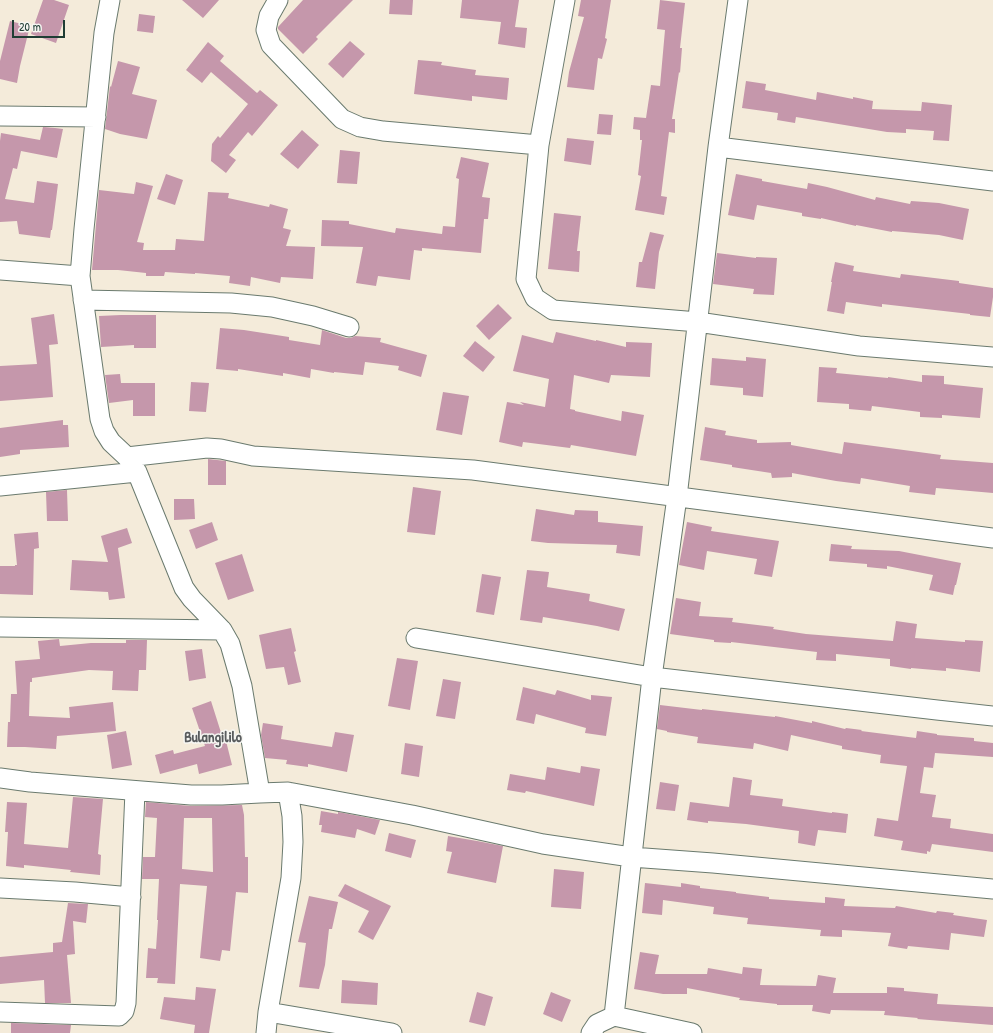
<!DOCTYPE html>
<html>
<head>
<meta charset="utf-8">
<style>
  body { margin:0 }
  #map { position:relative; width:993px; height:1033px; overflow:hidden; background:#f4ebda; font-family:"Patrick Hand",sans-serif }
  canvas { display:block }
  .scale { position:absolute; left:12px; top:20px; width:53px; height:18px; box-sizing:border-box; border:2px solid #1f3d34; border-top:0; padding-left:5px; font-size:12px; line-height:14px; white-space:nowrap; color:#1f3d34; -webkit-text-stroke:3px #f6f6f2; paint-order:stroke }
</style>
</head>
<body>
<div id="map">
<canvas width="993" height="1033"></canvas>
<div class="scale">20 m</div>
</div>
<script>
const context = document.querySelector('canvas').getContext('2d');
context.lineJoin = 'round';
function fillPath(path, color) {
  context.fillStyle = color;
  context.fill(path, 'evenodd');
}
function strokePath(path, color, width, dash) {
  context.strokeStyle = color;
  context.lineWidth = width;
  context.lineCap = dash ? 'butt' : 'round';
  context.setLineDash(dash || []);
  context.stroke(path);
}
function drawText(font, color, halo, rows, align = 'center') {
  context.font = font + ' "Patrick Hand",sans-serif';
  context.lineWidth = 3;
  context.setLineDash([]);
  context.textBaseline = 'middle';
  context.strokeStyle = halo;
  context.fillStyle = color;
  for (const [text, x, y, turn = 0] of rows) {
    context.save();
    context.translate(x, y);
    context.rotate((+turn || 0) * Math.PI / 180);
    context.textAlign = isNaN(turn) ? turn : align;
    if (halo) context.strokeText(text, 0, 0);
    context.fillText(text, 0, 0);
    context.restore();
  }
}
const building = new Path2D(`
  M43 0H54L69 5 56 43 31 34Z
  M182 0H219L203 18Z
  M303 0H353L316 37 318 39 303 54 278 29V27Z
  M390 0H413L412 15 389 14Z
  M462 0H519L515 27 527 28 525 48 498 44 501 22 460 18Z
  M581 0H611L605 38 607 39 602 59 598 58 594 90 567 87 569 72 584 17 578 16Z
  M660 0 685 3 680 48H682L680 73 679 72 672 119H675V133L669 132 661 196 667 197 664 215 635 210 641 176 638 175 642 140H640V130L633 129 634 117 646 118 651 85 660 86 665 30 657 29Z
  M139 14 155 16 153 33 137 31Z
  M10 21 30 26 20 66 17 83 0 79V61Z
  M350 41 365 54 343 78 328 64Z
  M208 42 224 56 220 61 257 93 260 90 278 105 252 136 248 132 229 155 236 160 226 173 211 161 212 144 218 136 220 138 248 104 211 72 202 83 186 70Z
  M418 60 442 62 441 65 476 70 475 75 509 78 507 100 472 96V101L414 94Z
  M118 61 140 67 132 94 157 100 147 139 120 134 105 129 110 86 111 87Z
  M746 81 766 84 765 90 816 100 817 92 853 99V97L873 101 872 109 921 111 922 102 952 105 949 141 933 140 934 131 906 129V133L887 132 796 117 795 123 777 120 778 113 742 108Z
  M599 114 613 115 611 135 597 134Z
  M43 127 55 128 63 129 57 158 21 151 17 169 13 168 5 199 34 203 37 181 58 184 52 230H51L50 238 19 234 17 221 0 222V141L1 133 40 140Z
  M302 130 319 145 298 169 280 154Z
  M567 138 594 141 591 165 564 161Z
  M340 150 360 152 357 184 337 183Z
  M461 157 489 163 482 197 490 198 488 219H484L481 253 422 248V251L414 250 410 280 378 276 376 286 356 283 363 247 321 246 322 220 349 221V224L395 233 396 228 442 234 443 226 455 227 459 179 456 178Z
  M166 174 183 180 175 205 157 199Z
  M736 174 762 179V181L807 189 808 183 827 187 875 200 876 197 910 204 911 201 939 203 969 209 963 240 939 235 892 231V232L856 225V226L821 218V219L802 216V213L757 205 754 220 728 215Z
  M136 182 153 186 137 242 144 243 143 250H175L176 239 204 241 208 192 229 193 228 198 269 207 270 204 288 209 283 228 291 230 286 246 315 247 313 279 281 277 280 283 251 277 250 286 229 283 230 276 195 273V274L165 272 164 276H146V273L118 270H92L99 190 134 194Z
  M554 213 581 216 577 251H580L579 272 548 269Z
  M650 232 664 235 659 252 655 289 636 287 639 262H642Z
  M717 253 756 258V257L777 258 774 295 753 294 754 289 713 284Z
  M835 262 854 266 853 271 900 278 901 274 959 281V283L993 288V297L990 317 970 315V314L882 304V307L846 302 844 314 827 311 832 282H831Z
  M498 304 512 318 489 340 476 326Z
  M54 314 58 344 49 345 53 397 0 401V366L37 364 31 318Z
  M121 315H156V348H134V345L101 347 99 316Z
  M220 328 244 330 289 337V340L320 345 322 330 346 338H351L355 336 381 338 380 342 427 355 421 377 398 370 399 366 365 362 363 375 334 372V373L311 369 310 378 283 373V376L238 369V371L216 369Z
  M556 332 596 341V340L626 347V342L652 343 650 377 611 375 609 383 574 375 570 409 575 410V411L621 421 622 411 644 415 636 456 571 445 570 448 523 442 522 447 499 442 507 402 524 405 520 402 545 407 549 379 513 371 522 335 553 343Z
  M475 341 495 357 483 372 463 356Z
  M746 357 766 359 763 397 743 395V388L710 385 712 358 746 361Z
  M819 367 837 368 836 373 888 378V377L922 382V375L944 376V384L983 388 980 418 942 415V418L920 417V412L872 406 871 411 849 409V404L817 402Z
  M120 374 121 383H155V416H133V400L109 403 105 375Z
  M191 382 209 383 206 412 189 411Z
  M443 392 469 396 462 435 436 430Z
  M63 420V425H68L69 447 20 450V454L0 457V428Z
  M705 427 726 431 725 435 757 440V443L791 442V445L842 454 844 442 941 455 940 459 993 463V493L936 488 935 495 909 492 910 486 861 478 860 484 836 481 792 473V477L772 478 771 473 732 467V465L700 460Z
  M208 459 226 461V485H208Z
  M413 487 441 491 435 535 407 532Z
  M67 490 68 521H47L46 492Z
  M174 499H194L195 519 174 520Z
  M536 509 574 515 575 510 598 511V522L643 526 640 556 616 553 617 545 548 543 531 541Z
  M212 522 218 540 196 549 189 530Z
  M687 522 712 527 711 531 779 541 772 577 754 574 757 559 707 551 704 570 679 565Z
  M127 528 132 543 118 548 125 598 109 600 108 592 70 590 72 560 108 562 101 536Z
  M38 532 39 548 34 549 33 595 0 594V566H15V565H17L14 534Z
  M831 544 852 546 851 549 899 551 961 563 956 585H955L953 595 929 590 933 575 887 566V569L867 567V564L829 561Z
  M242 554 254 591 228 600 215 563Z
  M527 570 549 572 547 587 590 594 589 601 625 609 619 631 597 626 543 617 542 623 520 620Z
  M482 574 501 577 494 615 476 612Z
  M676 598 701 602 699 616 733 618 732 622 774 627 773 629 806 634 893 641 896 621 917 624 915 638 965 642V640L983 641 980 672 946 668V671L911 668V669L890 666V659L836 654V661L816 660 817 652 731 642V643L714 642V640L670 634Z
  M291 628 296 651 294 652 301 682 288 685 284 667 266 669 259 635Z
  M59 639 60 646 91 643H126V640H147L146 670H139L138 691 112 690 113 671 89 670 32 678V682H30L29 716 70 718 69 707 113 702 116 731 57 736 56 749 25 747H7L8 722H10L11 694H17L15 661 40 659 38 641Z
  M202 649 206 678 189 681 185 651Z
  M397 658 418 661 410 710 388 706Z
  M443 679 461 682 455 719 436 716Z
  M523 687 555 695 557 690 591 700V695L612 697 606 736 585 733 586 728 536 714 534 724 516 720Z
  M211 701 224 742 226 741 232 765 199 774 197 764 160 774 155 755 173 750 174 754 205 746 192 708Z
  M660 705 702 710V709L775 717V716L812 723V721L845 729 846 728 862 730 861 731 916 738 917 731 937 734V735L974 738V741L993 743V757L935 753 933 768 924 767 920 793 936 795 932 817 951 819 950 828 993 834V852L932 844 930 852 927 851V854L901 850 903 841 874 836 877 818 898 821 907 766 880 763 881 755 842 749V746L791 735 788 751 754 743 753 749 697 743 698 737 667 732V731L657 729Z
  M263 723 283 726 281 739 332 747 335 732 354 735 347 772 308 764V767L286 764 287 760 265 758 261 735Z
  M126 731 132 765 112 769 107 735Z
  M405 743 423 746 419 777 401 774Z
  M581 766 600 769 594 806 526 791 525 793 507 790 510 774 545 780 547 767 580 773Z
  M733 777 752 780 750 795 783 799 782 806 832 813V812L848 814 846 833 818 830 815 846 798 843 799 831 746 824 708 821V823L687 820 690 802 729 807Z
  M660 782 679 785 675 811 656 809Z
  M73 797 103 799 98 854 101 855 100 875 70 872 71 870 24 865V868L6 866 8 832H5L7 802 27 803 24 844 68 848Z
  M146 802 191 806 242 805 244 815 245 857H248V893L236 892 230 951 222 950 220 961 200 958 207 886 180 884 175 984 157 983 158 978H146L148 948 156 949 158 920H157L159 879H142L143 857H155L157 818 145 817ZM184 818H212L213 872 182 869Z
  M321 811 338 814V812L380 820 375 835 357 829 355 838 321 832 322 825H319Z
  M389 833 416 840 411 858 385 851Z
  M448 836 477 841 503 846 496 883 447 873 452 852 446 851Z
  M554 869 584 872 581 909 551 907Z
  M645 883 681 887V883L700 886V888L736 892V893L769 897V899L825 903V897L845 899 844 906 895 908 896 906 936 913 937 911 954 913 953 915 987 920 984 937 951 933 949 950 908 946 907 949 888 946 891 933 842 930V937L820 936 821 930 747 924 748 918 713 914 714 907 663 900 662 915 642 913Z
  M345 884 391 906 373 940 358 932 369 911 338 896Z
  M309 896 338 902 332 929H329L325 965 319 989 299 987 306 943 298 942Z
  M68 903 88 904 86 923 73 921 75 954 67 955 71 1003H45L44 980 0 984V957L53 952V943L62 942Z
  M640 952 659 955 655 974H707L708 968 742 974 743 967 762 969 760 985 816 986 818 975 836 978 833 993H887V987L904 988V991L938 994 937 1004 993 1007V1025L917 1019 918 1018 884 1015 885 1011 831 1010 830 1014 812 1011 813 1005H777V1004L739 1000 740 998 687 988V994H663L634 989Z
  M342 980 378 983 377 1005 341 1003Z
  M196 987 216 989 209 1033H194L195 1025 160 1019 164 997 195 1000Z
  M477 992 493 997 485 1026 469 1022Z
  M551 992 571 1000 562 1022 543 1014Z
  M11 1023 71 1025 70 1033H11Z`);
const minor = new Path2D(`
  M110 0 104 33 84 229 80 276 100 419 104 431 111 442 127 457 137 472 184 588 192 599 222 630 230 644 242 686 260 793 288 792 292 816 293 842 291 878 268 1012 266 1033
  M278 0 269 16 266 30 271 45 342 119 360 127 383 131 539 145
  M565 0 539 145 526 279 535 298 553 310 698 322 859 346 993 357
  M0 116 96 117
  M718 147 993 181
  M0 270 80 276
  M83 300 231 303 272 307 313 316 349 327
  M127 457 207 448 221 449 253 456 473 470 993 538
  M0 486 137 472
  M0 627 222 630
  M416 638 652 677 937 710 993 716
  M0 778 30 782 191 795H222L260 793
  M288 792 412 815 543 844 631 857 713 863 993 889
  M0 888 75 892 131 897
  M0 1012 119 1016 124 1011 126 1003 135 791
  M268 1012 392 1033
  M614 1016 652 677 677 497 718 147 738 0
  M591 1033 597 1024 614 1016 692 1033`);
const districtNames = [
  ["Bulangililo",213,738]
];
fillPath(building, '#c597ab');
strokePath(minor, '#6a7a6e', 21);
strokePath(minor, '#fff', 19);
drawText('bold 15px', '#595c5e', '#f6f6f2', districtNames);
</script>
</body>
</html>
